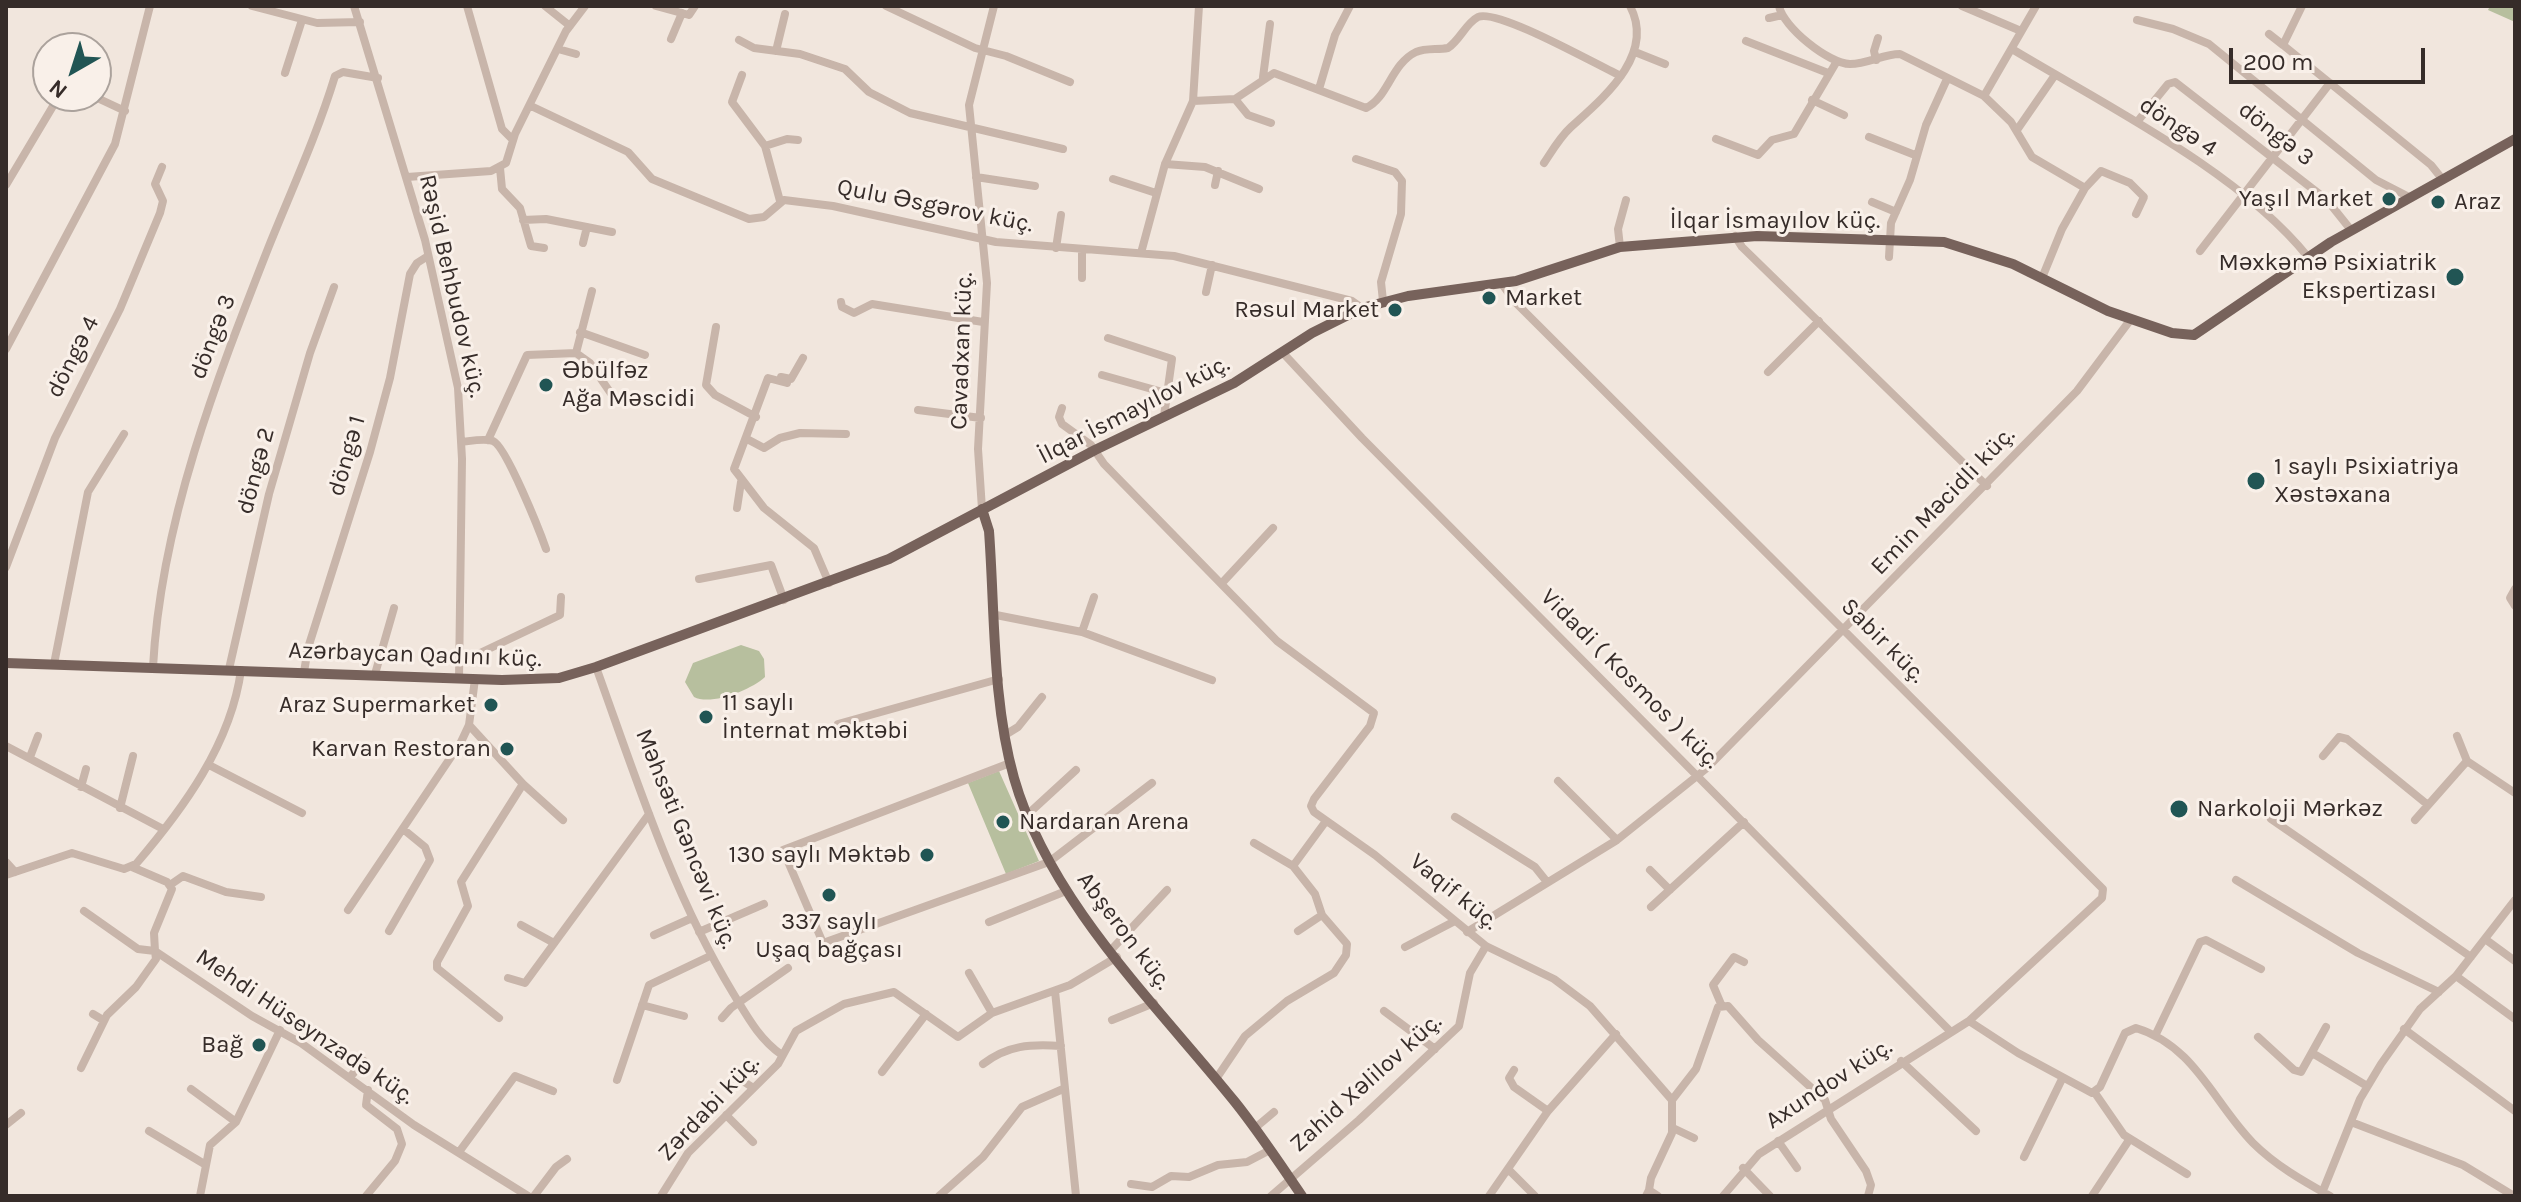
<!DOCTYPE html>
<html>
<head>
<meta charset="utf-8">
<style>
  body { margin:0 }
  #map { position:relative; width:2521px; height:1202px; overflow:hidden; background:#f1e6dd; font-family:Karla,sans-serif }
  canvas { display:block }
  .frame { position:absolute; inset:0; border:8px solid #362c29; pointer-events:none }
  .north { position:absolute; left:32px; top:32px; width:80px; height:80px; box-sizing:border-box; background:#f9f0e9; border:2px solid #aba29c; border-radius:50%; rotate:219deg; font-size:22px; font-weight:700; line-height:32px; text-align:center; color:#362c29 }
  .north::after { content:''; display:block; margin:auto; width:28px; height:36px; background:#215554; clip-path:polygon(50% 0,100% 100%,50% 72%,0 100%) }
  .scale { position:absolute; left:2229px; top:48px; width:196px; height:36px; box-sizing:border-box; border:4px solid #362c29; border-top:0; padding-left:10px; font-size:24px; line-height:28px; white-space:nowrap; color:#362c29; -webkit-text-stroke:6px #f9f0e9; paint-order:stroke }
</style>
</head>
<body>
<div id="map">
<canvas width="2521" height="1202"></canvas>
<div class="frame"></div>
<div class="north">N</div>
<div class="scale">200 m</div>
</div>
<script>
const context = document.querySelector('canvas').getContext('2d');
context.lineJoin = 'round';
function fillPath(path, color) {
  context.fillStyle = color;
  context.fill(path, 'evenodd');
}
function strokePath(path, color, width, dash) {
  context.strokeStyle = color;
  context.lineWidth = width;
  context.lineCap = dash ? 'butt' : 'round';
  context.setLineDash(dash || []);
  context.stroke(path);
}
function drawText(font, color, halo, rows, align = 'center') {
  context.font = font + ' Karla,sans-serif';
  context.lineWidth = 6;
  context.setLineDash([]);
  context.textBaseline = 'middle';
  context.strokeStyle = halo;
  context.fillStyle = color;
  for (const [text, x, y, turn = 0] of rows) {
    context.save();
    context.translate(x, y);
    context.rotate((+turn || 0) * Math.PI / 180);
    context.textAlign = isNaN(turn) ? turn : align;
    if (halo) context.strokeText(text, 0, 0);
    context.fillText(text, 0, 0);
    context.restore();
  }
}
const green = new Path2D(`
  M2490 6H2515V22L2488 10Z
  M741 645 759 651 764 659 765 677C751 690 711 706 694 697L685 682 693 663Z
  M999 771 1039 861 1006 874 968 783Z`);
const minor = new Path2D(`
  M252 6 317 23 360 22
  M354 6 425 240 458 388 462 459 459 679
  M467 6 502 129 513 140
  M545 6 570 26
  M656 6 689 15 695 6
  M886 6 975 48 1006 56 1070 82
  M1779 6C1783 27 1829 64 1850 64 1868 64 1883 54 1900 54L1984 96 2011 122 2032 157 2085 188 2062 229 2042 278
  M1962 6 2021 31
  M2302 6 2283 45 2431 165 2443 180
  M1769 18 1782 15
  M2137 20 2173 29 2209 44 2376 180 2411 198
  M2269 34 2283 45
  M671 39 682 13
  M739 40 754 48 800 54 845 69 869 92 910 113 1063 149
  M1746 41 1828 73
  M558 49 576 54
  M2012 49C2105 105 2240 172 2308 257
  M776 51 785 14
  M1635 52 1665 64
  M1876 60 1874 51 1878 38
  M285 73 302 20
  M742 75 732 102 765 146 780 201
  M1263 77 1270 24
  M1319 89 1335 35 1350 6
  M93 96 125 111
  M1984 96 2036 6
  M1235 99 1248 115 1271 123
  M1812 100 1844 115
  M1193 101 1235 99 1274 73 1366 108C1388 98 1391 64 1416 52 1426 48 1437 50 1448 48 1460 40 1466 23 1478 17 1497 8 1597 65 1621 76
  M531 106 628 152 652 179 749 219 764 217 784 200 833 206 996 242 1174 256 1352 301 1362 308
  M2137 122 2168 84 2175 82 2327 200 2351 230
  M2017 130 2055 75
  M1869 137 1915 155
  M1716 139 1758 155 1772 140 1794 134 1837 61
  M765 146 787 139 798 140
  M1356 159 1395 172 1402 181 1401 214 1381 282 1383 301
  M1544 163C1552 151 1560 137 1571 127 1603 98 1656 55 1630 6
  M1165 164 1205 167 1259 189
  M500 168 502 189 520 208 531 246 544 248
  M407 177 491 171 506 163 515 134 566 31 585 6
  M976 177 1035 186
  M1113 179 1156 193
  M6 185 59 96
  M1215 185 1218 171
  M2085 188 2101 171 2130 183 2144 197 2136 214
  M1872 202 1896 212
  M523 220 546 219 612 232
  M1735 236 1742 247 1987 486
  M583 243 587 227
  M1620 247 1618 229 1626 200
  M1056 248 1061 215
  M2200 251 2330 83
  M1141 253 1165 164 1193 101 1199 6
  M1889 257 1891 223 1910 180 1926 125 1947 79
  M1082 278V251
  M1502 284 1514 301 2103 889 2102 898 1969 1021 1759 1154 1723 1196
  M1206 292 1212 265
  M841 302 842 307 854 313 872 304 983 322
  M716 327 706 385 715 395 756 417
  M580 332 645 355
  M1108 338 1172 359 1164 416
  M6 349 115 144 150 6
  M576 353 592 291
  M1283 353 1362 438 1951 1032
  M1768 372 1819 321
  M1102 375 1166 393
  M781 377 791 379 803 358
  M787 383 768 378 734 469 764 508 814 548 829 583
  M1062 408 1059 417 1062 424 1091 445 1104 464 1277 641 1374 713 1370 726 1314 799 1311 806 1314 812 1375 855 1486 946 1554 979 1590 1006 1672 1100 1696 1069 1718 1007 1728 1006 1758 1040 1825 1100 1831 1119 1866 1171 1871 1185 1868 1196
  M918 410 981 418
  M747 439 764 448 780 438 800 433 846 434
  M488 440 527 355 576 353 590 363 612 395
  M461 442C471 441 484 438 493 441 506 446 540 532 546 549
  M737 508 741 482
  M982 509 978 449 987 283 969 105 994 6
  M6 567 55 438 120 309 160 213 163 201 155 184 162 167
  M699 579 771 565 784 600
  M1222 583 1273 528
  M2515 589 2510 598 2515 606
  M996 615 1082 632 1212 680
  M1082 632 1094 597
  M459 663 560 615 561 597
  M54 664 88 492 124 434
  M153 667C161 521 216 381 269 246 292 189 317 135 335 76L343 72 378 78
  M596 667C636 778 672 893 733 993 747 1016 759 1039 782 1055
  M229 669 269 494 310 353 334 287
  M304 672 308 648 370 452 390 378 410 274 417 263 428 256
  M375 674 394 608
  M838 724 999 679
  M469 725 523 784 563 820
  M1005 735 1018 727 1042 697
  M2457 736 2467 761
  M6 746 163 829
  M2323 756 2339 737 2347 739 2428 805
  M30 757 38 736
  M1010 763 783 850 823 943 1049 862 1152 783
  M209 765 302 813
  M1558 781 1617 840
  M81 787 86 769
  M120 808 133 756
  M1027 815 1076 770
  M1455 817 1535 867 1547 882
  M2271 819 2471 957
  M2415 820 2467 761 2515 793
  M6 862 15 872
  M1293 866 1326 821
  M132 867 167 882 172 889 154 933 155 951 252 1016 301 1043 414 1125 528 1196
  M1650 870 1670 890
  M6 875 72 853 124 869 136 864C183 809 231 744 241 670
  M2236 880 2358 953 2439 992
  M170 885 183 876 226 892 261 897
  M1651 907 1744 822
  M348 910 461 742 469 725 475 679
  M989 922 1066 891
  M521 925 554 943
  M389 931 430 860 425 847 403 829
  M1298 931 1322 915
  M699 932 764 904
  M1467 932 1617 840 1707 768 2077 391 2131 319
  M654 935 692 918
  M2485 939 2515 961
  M1405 947 1455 921
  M1111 950 1167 890
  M969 973 992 1013
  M2456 976 2515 1019
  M508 978 525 983 649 814
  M1055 991 1076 1196
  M1721 1004 1713 985 1734 957 1744 962
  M642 1005 684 1016
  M1384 1011 1435 1049
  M93 1014 103 1020
  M499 1018 437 968V962L468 906 461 882 523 784
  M722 1018 731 1008 788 968
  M1112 1020 1154 1003
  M1969 1021 2018 1053 2092 1093 2100 1087 2125 1033 2136 1028C2195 1046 2213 1102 2253 1143 2275 1165 2303 1181 2330 1196
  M2404 1029 2515 1111
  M2155 1036 2200 942 2206 940 2261 969
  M2258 1037 2294 1070 2301 1072 2326 1027
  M2314 1054 2367 1086
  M1901 1061 1976 1131
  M983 1064C1008 1045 1030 1044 1061 1046
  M81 1068 107 1015 136 987 156 959 155 951 138 949 84 911
  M1514 1070 1509 1078 1514 1087 1548 1111
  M882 1072 926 1014
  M735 1076 752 1087
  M350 1077 364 1061
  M1216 1079 1245 1036 1287 1001 1334 973 1346 955 1347 944 1322 915 1315 894 1293 866 1254 843
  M617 1080 649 985 710 956
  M191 1089 236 1122
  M2095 1093 2124 1135 2187 1174
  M726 1115 753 1142
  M2351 1122 2463 1165 2514 1196
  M6 1125 21 1113
  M1255 1128 1274 1112
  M1673 1128 1694 1138
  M149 1131 206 1165
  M1778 1141 1797 1168
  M459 1152 515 1076 553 1091
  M2024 1157 2062 1079
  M1743 1168 1770 1196
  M1508 1169 1535 1196
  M1131 1184 1152 1187 1171 1176 1189 1177 1218 1165 1247 1162 1270 1150
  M1649 1190 1651 1178 1672 1133V1100
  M2322 1193 2360 1099 2381 1064 2420 1009 2456 976 2515 900
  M200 1196 210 1145 236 1122 280 1030
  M366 1196 395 1161 402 1144 397 1129 366 1105 368 1090
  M534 1196 556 1167 567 1159
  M661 1196 688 1153 778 1064 796 1031 844 1004 894 992 958 1037 992 1013 1070 985 1117 957
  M939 1196 983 1157 1022 1107 1063 1089
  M1271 1196 1359 1120 1459 1026 1470 973 1486 946
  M1489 1196 1548 1111 1616 1034
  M1646 1196 1649 1190 1658 1196
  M2092 1196 2129 1140`);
const major = new Path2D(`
  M982 509 989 531C995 612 992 700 1014 778 1049 901 1156 1004 1235 1102 1259 1132 1280 1164 1302 1196
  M6 663 502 680 559 678 596 667 889 559 1095 450 1234 383 1312 333 1362 308 1408 296 1516 281 1620 247 1757 236 1944 242 2013 264 2108 311 2172 333 2194 335 2331 242 2515 139`);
const markers = [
  [2389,199,8,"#215554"],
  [2438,202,8,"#215554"],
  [2455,277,10,"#215554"],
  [1489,298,8,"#215554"],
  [1395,310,8,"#215554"],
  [546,385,8,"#215554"],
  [2256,481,10,"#215554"],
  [491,705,8,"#215554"],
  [706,717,8,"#215554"],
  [507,749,8,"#215554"],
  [2179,809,10,"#215554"],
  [1003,822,8,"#215554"],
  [927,855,8,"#215554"],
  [829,895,8,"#215554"],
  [259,1045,8,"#215554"]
];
const streetNames = [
  ["döngə 4",2178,127,34],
  ["döngə 3",2276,134,38],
  ["Qulu Əsgərov küç.",935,206,11],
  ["İlqar İsmayılov küç.",1775,221],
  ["Rəşid Behbudov küç.",452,286,77],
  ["döngə 3",213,337,-69],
  ["Cavadxan küç.",962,351,-88],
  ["döngə 4",73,357,-63],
  ["İlqar İsmayılov küç.",1134,410,-27],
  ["döngə 1",347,456,-74],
  ["döngə 2",256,471,-75],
  ["Emin Məcidli küç.",1943,501,-46],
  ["Sabir küç.",1883,641,45],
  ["Azərbaycan Qadını küç.",415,655,2],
  ["Vidadi ( Kosmos ) küç.",1630,679,45],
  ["Məhsəti Gəncəvi küç.",686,839,68],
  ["Vaqif küç.",1454,892,39],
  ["Abşeron küç.",1124,931,53],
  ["Mehdi Hüseynzadə küç.",305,1027,34],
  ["Zahid Xəlilov küç.",1366,1083,-42],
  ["Axundov küç.",1829,1084,-33],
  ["Zərdabi küç.",709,1108,-47]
];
const poiNames = [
  ["Yaşıl Market",2373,199],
  ["Araz",2454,202,"left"],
  ["Məxkəmə Psixiatrik",2437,263],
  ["Ekspertizası",2437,291],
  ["Market",1505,298,"left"],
  ["Rəsul Market",1379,310],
  ["Əbülfəz",562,371,"left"],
  ["Ağa Məscidi",562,399,"left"],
  ["1 saylı Psixiatriya",2274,467,"left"],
  ["Xəstəxana",2274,495,"left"],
  ["11 saylı",722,703,"left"],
  ["İnternat məktəbi",722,731,"left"],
  ["Araz Supermarket",475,705],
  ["Karvan Restoran",491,749],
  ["Narkoloji Mərkəz",2197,809,"left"],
  ["Nardaran Arena",1019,822,"left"],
  ["130 saylı Məktəb",911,855],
  ["337 saylı",829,922,"center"],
  ["Uşaq bağçası",829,950,"center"],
  ["Bağ",243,1045]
];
fillPath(green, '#b7bf9e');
strokePath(minor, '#c8b5aa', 8);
strokePath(major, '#77625b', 10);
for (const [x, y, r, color] of markers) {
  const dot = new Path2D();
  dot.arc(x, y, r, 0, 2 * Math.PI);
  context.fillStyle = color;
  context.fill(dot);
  strokePath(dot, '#f9f0e9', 3);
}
drawText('24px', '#362c29', '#f9f0e9', streetNames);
drawText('24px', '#362c29', '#f9f0e9', poiNames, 'right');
</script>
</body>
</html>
